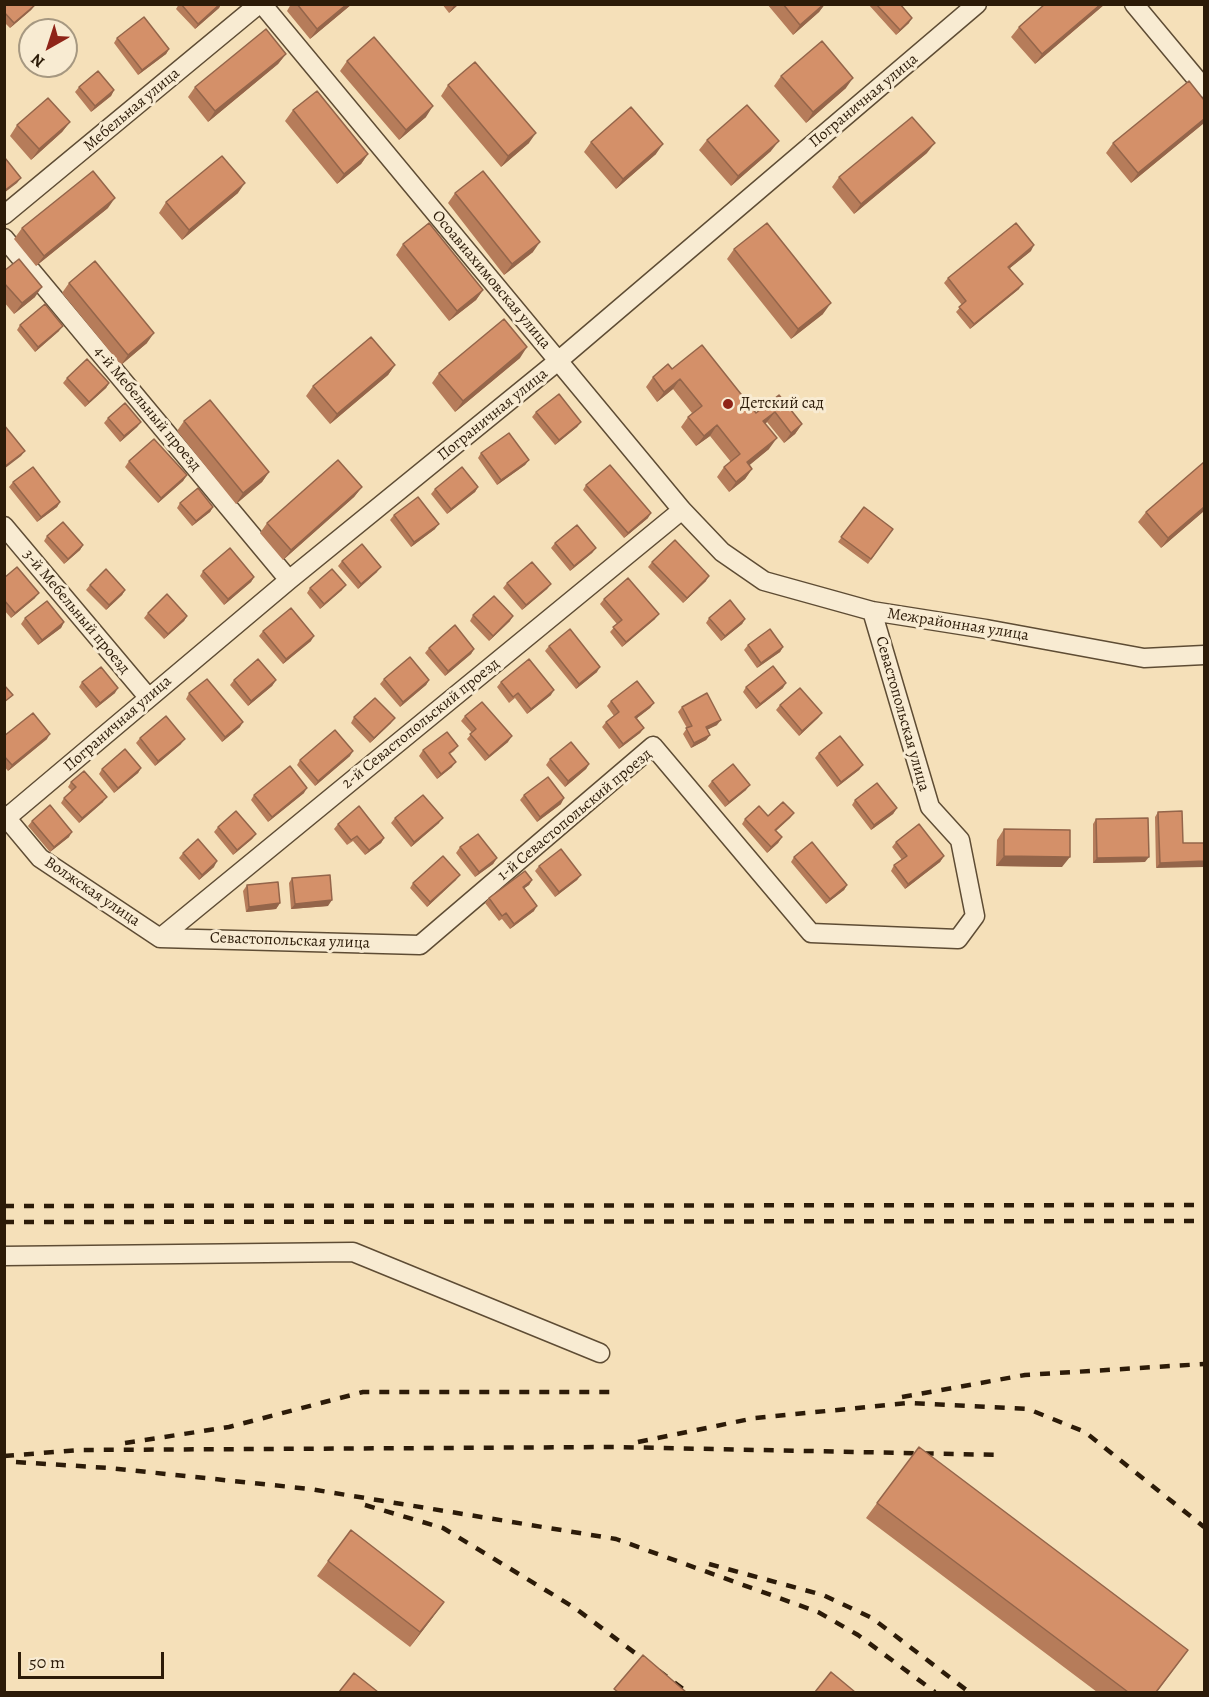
<!DOCTYPE html>
<html>
<head>
<meta charset="utf-8">
<style>
  body { margin:0 }
  #map { position:relative; width:1209px; height:1697px; overflow:hidden; background:#f5e0b9; font-family:Alegreya,serif }
  canvas { display:block }
  .frame { position:absolute; inset:0; border:6px solid #2c1b08; pointer-events:none }
  .north { position:absolute; left:18px; top:18px; width:60px; height:60px; box-sizing:border-box; background:#f8ebd2; border:2px solid #a69881; border-radius:50%; rotate:219deg; font-size:16px; font-weight:700; line-height:24px; text-align:center; color:#2c1b08 }
  .north::after { content:''; display:block; margin:auto; width:21px; height:27px; background:#8f2418; clip-path:polygon(50% 0,100% 100%,50% 72%,0 100%) }
  .scale { position:absolute; left:18px; top:1652px; width:146px; height:27px; box-sizing:border-box; border:3px solid #2c1b08; border-top:0; padding-left:8px; font-size:18px; line-height:21px; white-space:nowrap; color:#2c1b08; -webkit-text-stroke:4px #f8ebd2; paint-order:stroke }
</style>
</head>
<body>
<div id="map">
<canvas width="1209" height="1697"></canvas>
<div class="frame"></div>
<div class="north">N</div>
<div class="scale">50 m</div>
</div>
<script>
const context = document.querySelector('canvas').getContext('2d');
context.lineJoin = 'round';
function strokePath(path, color, width, dash) {
  context.strokeStyle = color;
  context.lineWidth = width;
  context.lineCap = dash ? 'butt' : 'round';
  context.setLineDash(dash || []);
  context.stroke(path);
}
function fillPath(path, color) {
  context.fillStyle = color;
  context.fill(path, 'evenodd');
}
function drawText(font, color, halo, rows, align = 'center') {
  context.font = font + ' Alegreya,serif';
  context.lineWidth = 6;
  context.setLineDash([]);
  context.textBaseline = 'middle';
  context.strokeStyle = halo;
  context.fillStyle = color;
  for (const [text, x, y, turn = 0] of rows) {
    context.save();
    context.translate(x, y);
    context.rotate((+turn || 0) * Math.PI / 180);
    context.textAlign = isNaN(turn) ? turn : align;
    if (halo) context.strokeText(text, 0, 0);
    context.fillText(text, 0, 0);
    context.restore();
  }
}
const minor = new Path2D(`
  M262 4 682 510 722 552 764 581 872 611 986 629 1144 658 1204 655
  M1134 4 1204 88
  M4 215 259 4
  M4 238 289 580
  M4 526 148 697
  M4 815 40 858 160 938
  M4 820 289 580 558 361 977 4
  M160 938 420 945 653 746 811 933 958 939 975 916 960 840 930 807 872 611
  M160 938 682 510
  M4 1256 353 1252 600 1353`);
const rail = new Path2D(`
  M4 1206 1204 1205
  M4 1222 1204 1221
  M902 1397 1025 1375 1204 1364
  M638 1442 755 1418 908 1403 1028 1409 1085 1432 1204 1527
  M125 1443 229 1427 363 1392H611
  M4 1456 80 1450 614 1447 1002 1455
  M16 1462 109 1468 310 1489 616 1539 818 1612 858 1635 935 1692
  M365 1505 443 1528 575 1608 687 1692
  M709 1564 823 1595 872 1618 969 1692`);
const wall = new Path2D(`
  M4 4 35 5 31 10 10 28 4 22Z
  M179 4H221L219 8 195 29 176 9Z
  M291 4H352L310 39 287 11Z
  M442 4H459L449 13Z
  M767 4H825L819 12 793 35Z
  M868 4H900L909 23 896 35Z
  M1045 4H1105L1035 64 1011 37 1019 27Z
  M117 38 169 49 166 54 138 75 114 43Z
  M286 54 278 64 208 122 188 97 195 87Z
  M347 61 426 117 399 140 340 71Z
  M781 76 846 88 806 123 774 86Z
  M448 85 529 143 501 167 441 96Z
  M79 87 114 90 111 96 91 112 75 92Z
  M1204 100V123L1131 183 1106 153 1113 143Z
  M293 110 368 154 361 164 337 184 285 121Z
  M70 122 62 132 31 160 10 136 17 125Z
  M707 140 771 151 731 186 699 150Z
  M591 142 656 154 616 189 584 152Z
  M927 153 854 214 832 187 839 177Z
  M238 193 182 240 159 213 166 202Z
  M455 193 533 252 504 275 448 203Z
  M108 208 36 266 14 239 22 228Z
  M403 244 483 290 476 300 449 321 396 255Z
  M734 249 823 314 791 339 727 259Z
  M1031 251 1010 268 1019 289 970 329 956 312 962 305 944 283 948 278Z
  M4 271 35 297 14 314 4 302Z
  M69 283 147 343 121 365 62 293Z
  M20 325 59 331 35 352 17 330Z
  M520 358 455 412 432 383 439 373Z
  M395 365 388 375 330 424 306 396 313 386Z
  M672 369 756 413 779 395 802 424 795 434 784 443 767 422 765 424 769 449 749 465 752 469 745 479 729 492 717 477 724 467 731 462 710 436 696 446 681 427 688 417 692 413 673 389 657 402 646 387 653 377Z
  M67 378 109 383 106 388 85 407 63 383Z
  M536 412 581 422 577 427 555 445 532 417Z
  M108 418 141 422 137 427 120 442 104 423Z
  M184 421 269 472 262 482 236 504 177 431Z
  M481 453 529 460 525 465 497 485 478 458Z
  M129 461 187 475 183 481 158 503 125 467Z
  M13 482 60 502 57 507 37 522 9 487Z
  M586 485 648 518 624 538 583 490Z
  M362 487 354 497 283 560 260 533 267 523Z
  M478 487 475 492 447 514 431 494 435 489Z
  M180 503 213 507 210 512 192 526 177 508Z
  M864 507 893 529 868 564 838 542Z
  M1204 511 1161 548 1138 522 1146 512Z
  M394 515 435 529 411 547 390 520Z
  M47 536 83 545 80 550 64 564 44 541Z
  M555 543 596 548 592 553 570 571 551 548Z
  M342 561 377 572 358 589 338 566Z
  M652 562 706 581 683 603 648 567Z
  M203 571 254 577 251 582 224 605 200 576Z
  M4 578 35 598 11 618 4 610Z
  M507 583 551 584 547 589 522 610 503 588Z
  M90 585 125 590 122 595 106 610 86 590Z
  M310 588 342 590 320 609 307 593Z
  M604 599 655 619 622 647 610 632 617 624 600 604Z
  M148 613 187 616 184 621 164 639 144 618Z
  M473 615 510 621 489 641 470 621Z
  M25 618 64 622 61 628 38 645 21 624Z
  M709 618 745 619 742 624 721 641 706 623Z
  M263 631 311 641 283 664 259 636Z
  M748 645 783 647 780 652 757 668 744 650Z
  M549 646 597 672 576 689 545 651Z
  M429 648 474 649 471 654 445 676 425 653Z
  M384 679 429 680 426 685 400 707 380 684Z
  M234 680H276L272 686 248 706 230 685Z
  M82 682 115 693 96 708 79 687Z
  M501 682 551 695 527 714 515 698 509 703 497 687Z
  M746 687 783 688 756 709 743 692Z
  M189 693 240 727 222 742 186 699Z
  M611 701 654 703 650 708 637 718 644 728 640 733 619 749 602 727 606 722 614 716 607 706Z
  M780 705 822 713 818 718 799 736 776 710Z
  M682 707 717 725 707 730 710 735 706 740 691 748 683 734 687 728 678 712Z
  M465 716 508 742 485 761 467 739 472 733 461 721Z
  M354 717 391 723 370 743 351 723Z
  M4 736 47 739 8 771 4 766Z
  M140 738 181 744 155 766 136 743Z
  M458 746 454 751 450 754 452 767 437 779 419 756 423 750Z
  M819 753 863 765 859 770 837 787 815 758Z
  M350 756 315 786 297 765 300 760Z
  M550 759 589 764 586 769 565 787 546 765Z
  M141 768 138 773 114 793 99 774 102 769Z
  M712 781 746 790 725 807 708 786Z
  M71 782 103 802 79 823 61 803 64 798 72 791 68 787Z
  M304 793 268 822 251 800 254 795Z
  M524 795 561 804 537 822 520 800Z
  M855 800 897 808 893 814 871 830 852 805Z
  M1158 812 1183 843 1156 868 1155 817Z
  M794 813 790 818 776 831 782 837 778 843 767 853 742 824 745 819Z
  M395 818 439 823 411 847 391 823Z
  M1096 819 1145 862 1093 863V824Z
  M32 821 69 837 50 852 28 826Z
  M338 824 384 838 381 843 365 855 353 841 347 845 334 829Z
  M218 827 256 834 252 839 233 855 214 832Z
  M1004 829 1062 867 996 866 997 840Z
  M896 842 944 856 940 862 905 889 891 871 894 865 902 860 892 847Z
  M460 847 497 858 493 864 475 877 456 853Z
  M183 853 214 867 199 880 179 858Z
  M794 857 847 885 844 890 826 904 791 862Z
  M539 866 581 875 577 880 555 897 535 871Z
  M292 878 328 906 291 909 289 883Z
  M456 880 427 907 410 888 413 883Z
  M532 880 529 885 524 888 534 911 510 929 502 919 499 921 485 903 489 898Z
  M247 885 280 903 276 909 246 912 243 891Z
  M877 1503 1188 1650 1157 1692H1097L866 1518Z
  M328 1561 433 1617 410 1647 317 1576Z`);
const shadedWall = new Path2D(`
  M220 4H221L219 8 195 29 198 24Z
  M347 4H352L310 39 317 29Z
  M455 4H459L449 13Z
  M824 4H825L819 12 793 35 800 25Z
  M1101 4H1105L1035 64 1042 54Z
  M35 5 31 10 10 28 14 23Z
  M912 18 909 23 896 35 900 30Z
  M169 49 166 54 138 75 142 70Z
  M286 54 278 64 208 122 215 111Z
  M853 78 846 88 806 123 813 112Z
  M114 90 111 96 91 112 95 106Z
  M433 106 426 117 399 140 406 130Z
  M1204 119V123L1131 183 1138 173Z
  M70 122 62 132 31 160 39 149Z
  M536 133 529 143 501 167 508 156Z
  M779 141 771 151 731 186 738 176Z
  M935 143 927 153 854 214 861 204Z
  M663 144 656 154 616 189 623 179Z
  M368 154 361 164 337 184 344 174Z
  M21 178 17 183 4 193V191Z
  M245 183 238 193 182 240 189 230Z
  M115 198 108 208 36 266 44 256Z
  M540 242 533 252 504 275 512 264Z
  M1034 245 1031 251 1005 272 1008 267Z
  M1023 284 1019 289 970 329 974 324Z
  M42 287 35 297 14 314 22 303Z
  M483 290 476 300 449 321 457 311Z
  M831 303 823 314 791 339 798 329Z
  M63 326 59 331 35 352 38 347Z
  M154 333 147 343 121 365 128 355Z
  M527 347 520 358 455 412 463 401Z
  M395 365 388 375 330 424 337 414Z
  M680 379 673 389 657 402 664 392Z
  M109 383 106 388 85 407 89 402Z
  M775 412 767 422 755 432 763 421Z
  M141 422 137 427 120 442 124 436Z
  M581 422 577 427 555 445 559 440Z
  M802 424 795 434 784 443 791 433Z
  M717 425 710 436 696 446 704 436Z
  M777 438 769 449 740 473 747 462Z
  M25 451 21 456 4 469V467Z
  M529 460 525 465 497 485 501 480Z
  M752 469 745 479 729 492 736 482Z
  M269 472 262 482 236 504 243 493Z
  M187 475 183 481 158 503 161 498Z
  M362 487 354 497 283 560 291 550Z
  M478 487 475 492 447 514 451 509Z
  M60 502 57 507 37 522 41 517Z
  M213 507 210 512 192 526 196 521Z
  M1204 507V511L1161 548 1168 538Z
  M651 513 648 518 624 538 628 533Z
  M439 524 435 529 411 547 414 542Z
  M83 545 80 550 64 564 68 559Z
  M596 548 592 553 570 571 574 566Z
  M381 567 377 572 358 589 361 584Z
  M709 576 706 581 683 603 687 598Z
  M254 577 251 582 224 605 228 599Z
  M551 584 547 589 522 610 526 605Z
  M346 585 342 590 320 609 324 604Z
  M125 590 122 595 106 610 109 605Z
  M39 593 35 598 11 618 15 613Z
  M659 614 655 619 622 647 626 642Z
  M187 616 184 621 164 639 168 634Z
  M513 616 510 621 489 641 493 636Z
  M745 619 742 624 721 641 725 636Z
  M64 622 61 628 38 645 42 640Z
  M314 636 311 641 283 664 286 659Z
  M783 647 780 652 757 668 761 663Z
  M474 649 471 654 445 676 448 671Z
  M600 667 597 672 576 689 579 684Z
  M276 680 272 686 248 706 251 701Z
  M429 680 426 685 400 707 403 702Z
  M786 683 783 688 756 709 760 704Z
  M118 688 115 693 96 708 100 703Z
  M554 690 551 695 527 714 531 709Z
  M654 703 650 708 632 722 635 717Z
  M822 713 818 718 799 736 802 731Z
  M395 718 391 723 370 743 374 738Z
  M721 720 717 725 702 732 706 727Z
  M243 722 240 727 222 742 225 737Z
  M644 728 640 733 619 749 623 744Z
  M50 734 47 739 8 771 12 765Z
  M710 735 706 740 691 748 694 743Z
  M512 736 508 742 485 761 489 756Z
  M185 739 181 744 155 766 158 761Z
  M353 751 350 756 315 786 318 781Z
  M456 762 452 767 437 779 441 774Z
  M589 764 586 769 565 787 568 781Z
  M863 765 859 770 837 787 841 782Z
  M141 768 138 773 114 793 118 788Z
  M750 785 746 790 725 807 729 802Z
  M307 788 304 793 268 822 272 817Z
  M107 797 103 802 79 823 82 818Z
  M564 798 561 804 537 822 540 817Z
  M897 808 893 814 871 830 874 825Z
  M794 813 790 818 771 835 775 830Z
  M443 818 439 823 411 847 414 842Z
  M72 832 69 837 50 852 54 847Z
  M256 834 252 839 233 855 237 850Z
  M782 837 778 843 767 853 771 847Z
  M384 838 381 843 365 855 369 850Z
  M944 856 940 862 905 889 908 884Z
  M1004 856 1070 857 1062 867 996 866Z
  M1149 857 1145 862 1093 863 1097 858Z
  M497 858 493 864 475 877 479 872Z
  M217 861 214 867 199 880 202 875Z
  M1204 861V867L1156 868 1160 863Z
  M460 875 456 880 427 907 430 902Z
  M581 875 577 880 555 897 559 892Z
  M532 880 529 885 519 892 523 887Z
  M847 885 844 890 826 904 830 899Z
  M332 900 328 906 291 909 295 904Z
  M280 903 276 909 246 912 249 907Z
  M537 906 534 911 510 929 514 924Z
  M444 1602 433 1617 410 1647 420 1632Z`);
const building = new Path2D(`
  M4 4H35V5L14 23 4 12Z
  M181 4H220L198 24Z
  M297 4H347L317 29Z
  M783 4H824L800 25Z
  M876 4H900L912 18 900 30Z
  M1045 4H1101L1042 54 1019 27Z
  M144 17 169 49 142 70 117 38Z
  M266 29 286 54 215 111 195 87Z
  M374 37 433 106 406 130 347 61Z
  M822 41 853 78 813 112 781 76Z
  M475 62 536 133 508 156 448 85Z
  M98 71 114 90 95 106 79 87Z
  M1189 81 1204 100V119L1138 173 1113 143Z
  M317 91 368 154 344 174 293 110Z
  M48 98 70 122 39 149 17 125Z
  M747 105 779 141 738 176 707 140Z
  M631 107 663 144 623 179 591 142Z
  M912 117 935 143 861 204 839 177Z
  M222 156 245 183 189 230 166 202Z
  M5 158 21 178 4 191V159Z
  M93 171 115 198 44 256 22 228Z
  M483 171 540 242 512 264 455 193Z
  M429 223 483 290 457 311 403 244Z
  M767 223 831 303 798 329 734 249Z
  M1016 223 1034 245 1008 267 1023 284 974 324 959 307 966 301 948 278Z
  M19 259 42 287 22 303 4 283V271Z
  M95 261 154 333 128 355 69 283Z
  M45 304 63 326 38 347 20 325Z
  M504 319 527 347 463 401 439 373Z
  M371 337 395 365 337 414 313 386Z
  M702 345 756 413 779 395 802 424 791 433 775 412 763 421 777 438 747 462 752 469 736 482 724 467 740 454 717 425 704 436 688 417 702 406 680 379 664 392 653 377 668 364 672 369Z
  M87 359 109 383 89 402 67 378Z
  M559 394 581 422 559 440 536 412Z
  M210 400 269 472 243 493 184 421Z
  M125 403 141 422 124 436 108 418Z
  M4 425 25 451 4 467Z
  M509 433 529 460 501 480 481 453Z
  M154 439 187 475 161 498 129 461Z
  M338 460 362 487 291 550 267 523Z
  M1204 462V507L1168 538 1146 512Z
  M610 465 651 513 628 533 586 485Z
  M33 467 60 502 41 517 13 482Z
  M462 467 478 487 451 509 435 489Z
  M198 488 213 507 196 521 180 503Z
  M418 497 439 524 414 542 394 515Z
  M864 507 893 529 871 559 841 537Z
  M63 522 83 545 68 559 47 536Z
  M577 525 596 548 574 566 555 543Z
  M675 540 709 576 687 598 652 562Z
  M362 544 381 567 361 584 342 561Z
  M230 548 254 577 228 599 203 571Z
  M532 562 551 584 526 605 507 583Z
  M17 567 39 593 15 613 4 600V578Z
  M106 569 125 590 109 605 90 585Z
  M332 569 346 585 324 604 310 588Z
  M628 578 659 614 626 642 613 627 622 620 604 599Z
  M167 594 187 616 168 634 148 613Z
  M494 596 513 616 493 636 473 615Z
  M730 600 745 619 725 636 709 618Z
  M47 601 64 622 42 640 25 618Z
  M291 608 314 636 286 659 263 631Z
  M455 625 474 649 448 671 429 648Z
  M570 629 600 667 579 684 549 646Z
  M770 629 783 647 761 663 748 645Z
  M410 657 429 680 403 702 384 679Z
  M258 659 276 680 251 701 234 680Z
  M529 659 554 690 531 709 518 693 513 697 501 682Z
  M773 666 786 683 760 704 746 687Z
  M101 667 118 688 100 703 82 682Z
  M207 679 243 722 225 737 189 693Z
  M637 681 654 703 635 717 644 728 623 744 606 722 619 712 611 701Z
  M4 685 13 695 4 702Z
  M800 688 822 713 802 731 780 705Z
  M707 693 721 720 706 727 710 735 694 743 686 728 692 726 682 707Z
  M375 698 395 718 374 738 354 717Z
  M482 702 512 736 489 756 470 734 476 729 465 716Z
  M33 713 50 734 12 765 4 756V736Z
  M166 716 185 739 158 761 140 738Z
  M335 730 353 751 318 781 300 760Z
  M447 732 458 746 449 753 456 762 441 774 423 750Z
  M840 736 863 765 841 782 819 753Z
  M571 742 589 764 568 781 550 759Z
  M125 749 141 768 118 788 102 769Z
  M733 764 750 785 729 802 712 781Z
  M290 766 307 788 272 817 254 795Z
  M84 771 107 797 82 818 64 798 76 787 71 782Z
  M548 777 564 798 540 817 524 795Z
  M877 783 897 808 874 825 855 800Z
  M423 795 443 818 414 842 395 818Z
  M783 802 794 813 775 830 782 837 771 847 745 819 759 806 768 816Z
  M50 805 72 832 54 847 32 821Z
  M359 806 384 838 369 850 357 836 351 840 338 824Z
  M236 811 256 834 237 850 218 827Z
  M1182 811 1183 843H1204V861L1160 863 1158 812Z
  M1148 818 1149 857 1097 858 1096 819Z
  M919 824 944 856 908 884 894 865 907 856 896 842Z
  M1004 829 1070 830V857L1004 856Z
  M478 834 497 858 479 872 460 847Z
  M198 839 217 861 202 875 183 853Z
  M812 842 847 885 830 899 794 857Z
  M561 849 581 875 559 892 539 866Z
  M443 856 460 875 430 902 413 883Z
  M525 871 532 880 523 887 537 906 514 924 506 913 502 916 489 898Z
  M330 875 332 900 295 904 292 878Z
  M278 882 280 903 249 907 247 885Z
  M919 1447 1188 1650 1156 1692H1128L877 1503Z
  M351 1530 444 1602 420 1632 328 1561Z
  M643 1655 686 1692H618L614 1689Z
  M831 1672 855 1692H815Z
  M354 1673 378 1692H339Z`);
const markers = [
  [728,404,6,"#8f2418"]
];
const streetNames = [
  ["Пограничная улица",864,101,-40],
  ["Мебельная улица",132,110,-40],
  ["Осоавиахимовская улица",491,280,50],
  ["4-й Мебельный проезд",147,409,50],
  ["Пограничная улица",493,415,-39],
  ["3-й Мебельный проезд",76,612,50],
  ["Межрайонная улица",958,625,9],
  ["Севастопольская улица",902,714,74],
  ["Пограничная улица",118,724,-41],
  ["2-й Севастопольский проезд",421,724,-39],
  ["1-й Севастопольский проезд",575,815,-40],
  ["Волжская улица",92,892,34],
  ["Севастопольская улица",290,941,2]
];
const poiNames = [
  ["Детский сад",740,404]
];
strokePath(minor, '#5e4c34', 21);
strokePath(minor, '#f8ebd2', 18);
strokePath(rail, '#2c1b08', 4.5, [10, 10]);
fillPath(wall, '#b67c5a');
fillPath(shadedWall, '#94654a');
fillPath(building, '#d49069');
strokePath(building, '#94654a', 1.5);
for (const [x, y, r, color] of markers) {
  const dot = new Path2D();
  dot.arc(x, y, r, 0, 2 * Math.PI);
  context.fillStyle = color;
  context.fill(dot);
  strokePath(dot, '#f8ebd2', 2);
}
drawText('16px', '#2c1b08', '#f8ebd2', streetNames);
drawText('16px', '#2c1b08', '#f8ebd2', poiNames, 'left');
</script>
</body>
</html>
